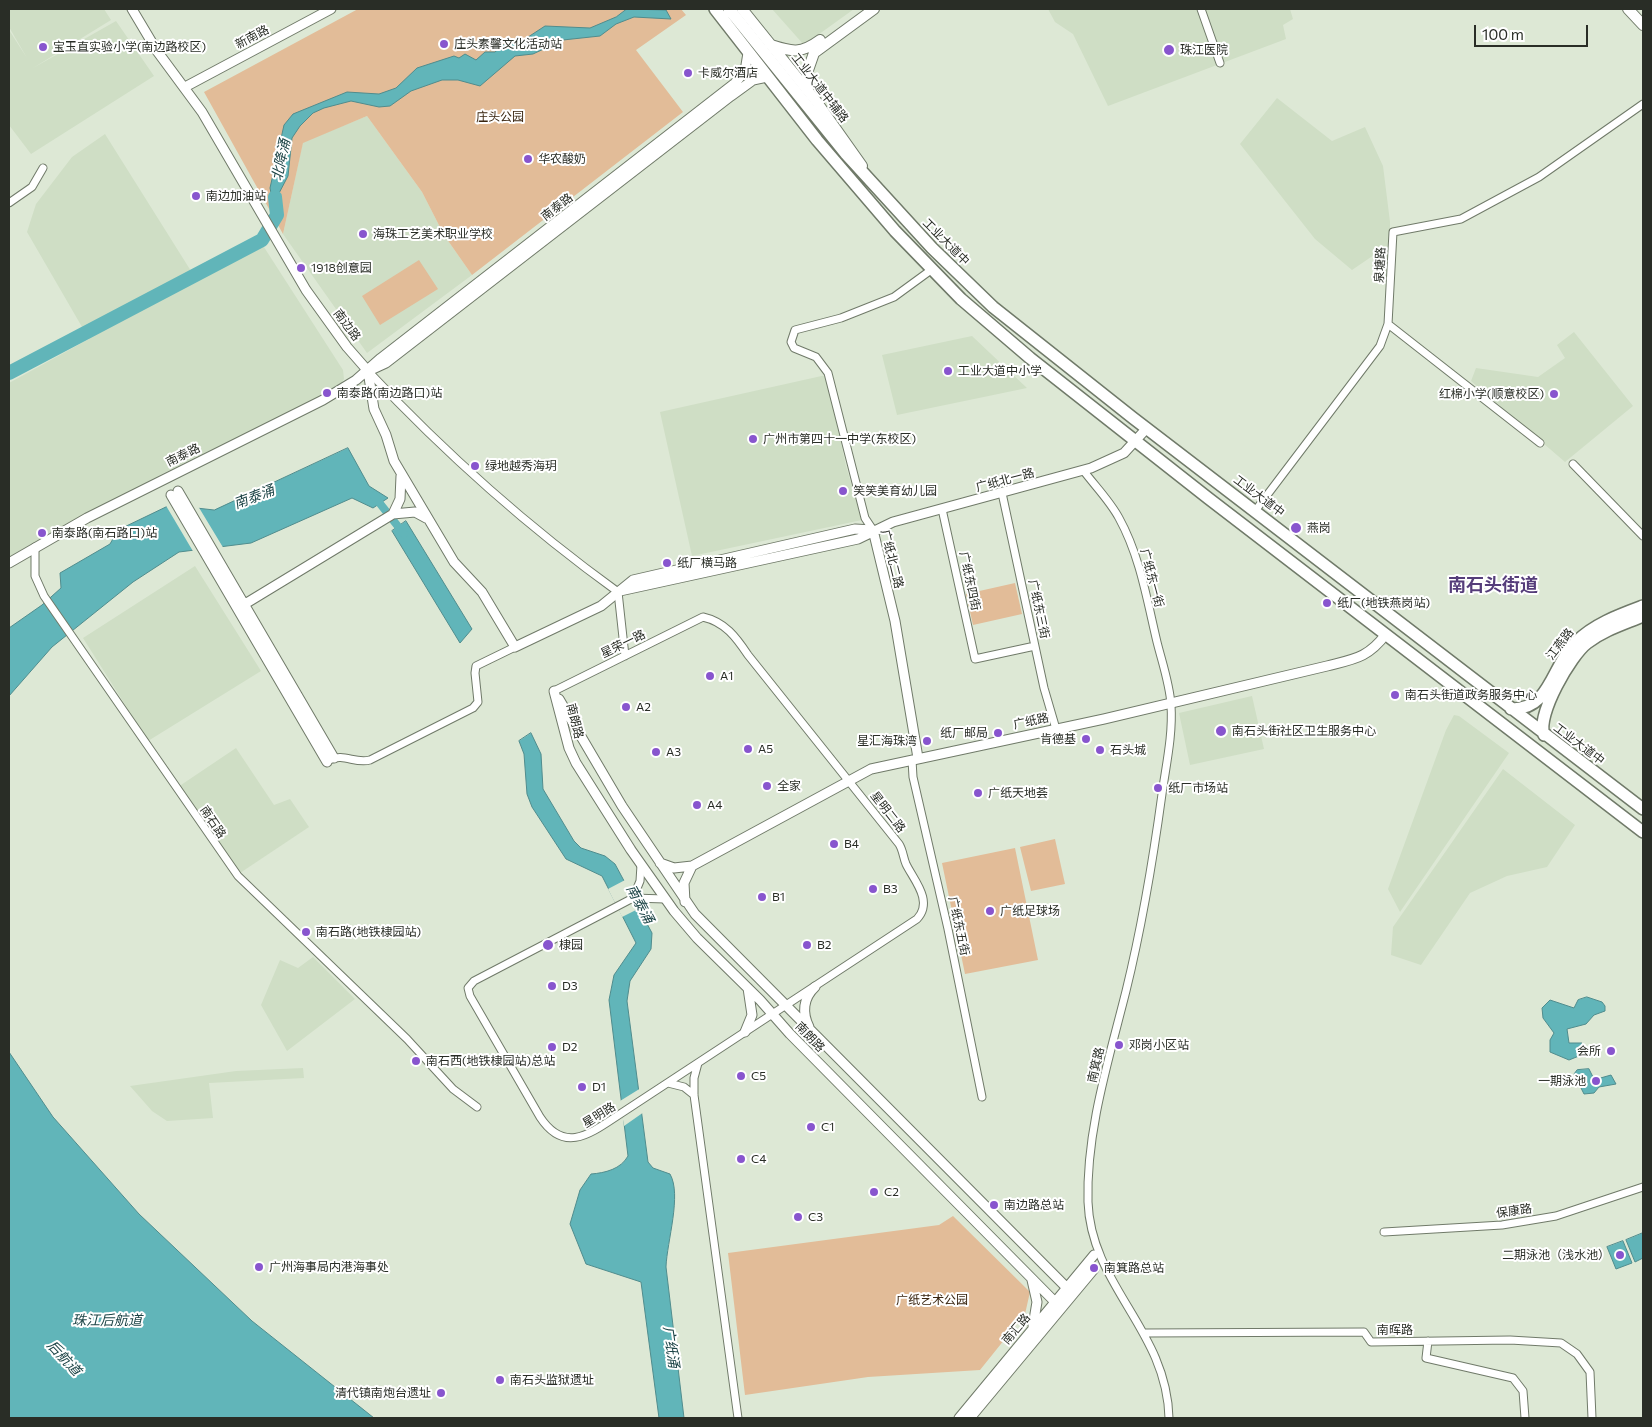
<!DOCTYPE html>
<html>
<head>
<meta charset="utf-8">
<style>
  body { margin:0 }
  #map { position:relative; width:1652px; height:1427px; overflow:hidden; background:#dde8d5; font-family:Commissioner,sans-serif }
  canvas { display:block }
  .frame { position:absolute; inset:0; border:10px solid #292d26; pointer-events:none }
  .scale { position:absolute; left:1474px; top:25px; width:114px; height:22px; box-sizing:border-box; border:2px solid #292d26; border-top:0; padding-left:6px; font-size:15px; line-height:18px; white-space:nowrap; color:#292d26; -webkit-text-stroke:4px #fff; paint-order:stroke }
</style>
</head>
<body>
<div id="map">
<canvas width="1652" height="1427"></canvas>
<div class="frame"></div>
<div class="scale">100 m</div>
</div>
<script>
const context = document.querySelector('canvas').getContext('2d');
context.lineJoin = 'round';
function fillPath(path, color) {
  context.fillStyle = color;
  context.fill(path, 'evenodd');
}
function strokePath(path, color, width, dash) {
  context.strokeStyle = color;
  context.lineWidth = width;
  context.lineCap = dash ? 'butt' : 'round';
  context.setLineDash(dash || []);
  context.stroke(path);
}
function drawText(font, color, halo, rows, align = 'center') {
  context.font = font + ' Commissioner,"Noto Sans SC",sans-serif';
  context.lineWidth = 4;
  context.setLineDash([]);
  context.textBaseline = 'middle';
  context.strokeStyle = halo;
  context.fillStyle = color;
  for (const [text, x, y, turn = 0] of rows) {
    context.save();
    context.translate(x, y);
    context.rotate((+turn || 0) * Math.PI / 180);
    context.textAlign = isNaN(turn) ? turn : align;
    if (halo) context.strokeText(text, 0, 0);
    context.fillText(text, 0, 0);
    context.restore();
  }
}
const built = new Path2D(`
  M9 9H104L111 20 33 68 116 21 154 76 31 154 9 125V30L27 58 9 27Z
  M772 9H854L804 45Z
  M1048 9H1290L1293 19 1283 25 1286 39 1108 106 1073 34 1055 22Z
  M1277 98 1332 141 1365 127 1383 166 1390 222V244L1352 270 1315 239 1240 144Z
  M367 116 422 192 444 235 472 275 367 353 283 234 303 142Z
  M105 134 196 279 262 244 343 370 344 379 340 387 164 473 9 557V383L89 339 27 232 36 204 72 157Z
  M1574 332 1633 406 1565 462 1471 381 1476 368 1538 377 1565 358 1557 345Z
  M972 336 1027 388 897 415 882 355Z
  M826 375 846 466 862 520 692 556 660 412Z
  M195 566 261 671 148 741 83 638Z
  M1252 696 1264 749 1190 765 1179 713Z
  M1454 715 1459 716 1509 753 1400 912 1388 889 1446 730Z
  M236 748 274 805 290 799 309 827 240 873 178 787Z
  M1503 769 1575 825 1547 867 1507 876 1470 893 1421 965 1391 955 1393 927Z
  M313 957 355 999 287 1051 261 1005 280 960 298 968Z
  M303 1068 304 1078 209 1083 213 1118 167 1121 152 1111 130 1086 236 1071Z`);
const green = new Path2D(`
  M358 9H681L686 15 636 50 683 112 472 275 444 235 422 192 367 116 303 143 283 234 204 92Z
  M419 260 438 289 380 325 362 296Z
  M1015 583 1022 614 973 625 966 594Z
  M1055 839 1065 884 1031 891 1020 847Z
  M1015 848 1038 960 965 974 942 863Z
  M953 1216 1030 1292 1025 1314 980 1370 868 1377 745 1395 728 1253 939 1225Z`);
const water = new Path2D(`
  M627 9 666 10 671 19 634 17 616 24 600 36 563 40 533 54 515 56 480 86 458 80H442L411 91 390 106 379 107 351 101 324 108 313 113 300 126 292 138 288 176 277 197V215L275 213 270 188 284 125 293 114 347 92 379 94 396 88 417 68 454 56 459 58 465 54 476 60 485 52H495L503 45 522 41 545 26 590 28 616 17Z
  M348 448 369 486 388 498 373 508 352 498 251 543 179 552 133 582 52 647 9 696V628L42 605 61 588 60 573 110 544 118 530 170 505 214 510Z
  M406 521 472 629 460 643 392 531Z
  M531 733 541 754 543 789 574 841 581 848 605 856 615 864 652 933 651 949 630 981 627 1001 648 1162 653 1168 670 1174C682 1195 667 1241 666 1267L684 1418H659L641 1282 586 1264 570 1224 580 1190 591 1174C605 1173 621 1169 628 1156L609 1000 614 975 636 943 602 876 566 859 532 807 527 794 524 754 519 741Z
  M1587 997 1602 1002 1605 1006V1011L1594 1015 1586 1024 1567 1029 1569 1043H1582L1579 1056 1569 1060 1550 1052V1040L1554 1033 1543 1018 1542 1008 1550 1000 1574 1008 1578 1000Z
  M9 1052 53 1117 139 1214 252 1321 374 1418H9Z
  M1589 1069 1593 1077 1597 1079 1611 1075 1616 1084 1599 1087 1594 1093 1584 1094 1574 1074 1577 1070Z
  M1643 1233V1258L1635 1262 1626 1240Z
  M1623 1241 1632 1263 1616 1269 1607 1247Z`);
const pier = new Path2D(`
  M170 503 198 506 224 549 194 553 165 504Z
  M627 879 642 907 622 917 608 889Z
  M641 1088 644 1112 624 1126 620 1101Z`);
const canal = new Path2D(`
  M374 496 404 534`);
const river = new Path2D(`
  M9 373 262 240 277 215 275 197`);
const minor = new Path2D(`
  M1201 9 1220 63
  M9 203 32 187 43 168
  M1388 324 1540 443
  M368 371C444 452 528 527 618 592L625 656
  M1573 464 1643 536
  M1083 470C1095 486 1110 501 1119 518 1140 556 1147 600 1157 642 1162 662 1170 685 1171 705 1173 735 1166 765 1162 794 1153 860 1142 926 1126 991 1109 1059 1086 1131 1088 1202 1091 1286 1167 1330 1169 1418
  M1002 493 1044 688 1056 729
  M942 509 975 659 1035 646
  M1255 511 1380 346 1388 324 1393 232 1461 219 1539 177 1643 104
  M873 530 865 518 828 373 816 357 794 348 791 342 795 330 841 318 894 297 931 270
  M35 547V576L44 596 238 876 407 1039 453 1089 477 1107
  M554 691 703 617C725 622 736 637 748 655L899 844C903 850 903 857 906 864 913 879 934 901 917 919L614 1118C587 1136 563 1152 540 1117L470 996 468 988 474 981 633 898 665 899
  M329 760C344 753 355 764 370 760L473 708 478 702 475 673 476 666 515 647
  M912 760 913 777 948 929 982 1097
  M633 898 640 881 641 865
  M698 1063 694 1078V1095L738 1418
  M668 1083 684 1087 694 1095
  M1384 1232 1502 1225 1556 1216 1643 1187
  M1145 1333 1364 1332 1371 1342 1510 1340 1561 1343 1577 1354 1590 1372 1592 1418
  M1428 1341 1426 1358 1513 1378 1523 1391 1525 1418`);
const tertiary = new Path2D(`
  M132 9 157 51 202 112 306 290 347 347 368 371
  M185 87 331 9
  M373 369 386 363 731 96 753 80 767 77
  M368 371 374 409 386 435 394 461 454 562 482 592 515 647 601 606 633 580 855 529 873 530
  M178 491 334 758
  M171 495 327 762
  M393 514 400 499 401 476
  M873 530 895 621 918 758
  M9 563 87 518 323 400 356 380 381 358 735 83 745 71 748 53
  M620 591 858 539 893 522 1091 468 1124 453 1147 428
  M240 607 393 514 415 512 426 518
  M554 691 569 748 576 763 631 850 674 911 697 938 760 1000 790 1034 1061 1308
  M559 699 622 806 695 914 1073 1294
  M660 863 674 868 692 866 871 769 1104 719 1327 666C1354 659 1368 658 1386 634
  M685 902 684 883 692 866
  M809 1027C802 1013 803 998 815 987
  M745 1032 752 1015 748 988
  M1032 1280 1037 1302 1033 1326
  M959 1418 1094 1255
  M970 1418 1094 1269`);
const secondary = new Path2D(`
  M742 9 816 101 862 166
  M1628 9 1643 25
  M771 45C792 52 801 54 820 40
  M808 91 807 73 814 53 874 9`);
const primary = new Path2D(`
  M715 9 817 140 895 231 961 299 1030 358 1208 498 1643 832
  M729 9 846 154 932 248 993 307 1133 418 1643 809
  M1511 709C1551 710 1551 666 1576 642 1594 624 1619 615 1643 606
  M1544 735C1536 715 1571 655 1587 643 1604 630 1624 624 1643 616`);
const markers = [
  [444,44,5,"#8855ce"],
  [43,47,5,"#8855ce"],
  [1169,50,6,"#8855ce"],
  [688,73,5,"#8855ce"],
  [528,159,5,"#8855ce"],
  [196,196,5,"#8855ce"],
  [363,234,5,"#8855ce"],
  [301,268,5,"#8855ce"],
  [948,371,5,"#8855ce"],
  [327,393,5,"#8855ce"],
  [1554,394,5,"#8855ce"],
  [753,439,5,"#8855ce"],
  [475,466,5,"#8855ce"],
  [843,491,5,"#8855ce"],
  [1296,528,6,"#8855ce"],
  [42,533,5,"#8855ce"],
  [667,563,5,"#8855ce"],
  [1327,603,5,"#8855ce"],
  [710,676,5,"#8855ce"],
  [1395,695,5,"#8855ce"],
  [626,707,5,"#8855ce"],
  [1221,731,6,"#8855ce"],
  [998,733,5,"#8855ce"],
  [1086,739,5,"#8855ce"],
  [927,741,5,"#8855ce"],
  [748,749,5,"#8855ce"],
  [1100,750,5,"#8855ce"],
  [656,752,5,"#8855ce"],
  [767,786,5,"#8855ce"],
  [1158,788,5,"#8855ce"],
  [978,793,5,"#8855ce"],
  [697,805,5,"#8855ce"],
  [834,844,5,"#8855ce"],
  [873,889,5,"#8855ce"],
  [762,897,5,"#8855ce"],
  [990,911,5,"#8855ce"],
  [306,932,5,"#8855ce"],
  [548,945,6,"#8855ce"],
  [807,945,5,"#8855ce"],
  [552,986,5,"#8855ce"],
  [1119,1045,5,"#8855ce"],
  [552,1047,5,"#8855ce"],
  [1611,1051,5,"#8855ce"],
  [416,1061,5,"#8855ce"],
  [741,1076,5,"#8855ce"],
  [1596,1081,5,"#8855ce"],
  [582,1087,5,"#8855ce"],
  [811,1127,5,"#8855ce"],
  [741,1159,5,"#8855ce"],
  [874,1192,5,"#8855ce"],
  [994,1205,5,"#8855ce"],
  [798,1217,5,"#8855ce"],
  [1620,1255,5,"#8855ce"],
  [259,1267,5,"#8855ce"],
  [1094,1268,5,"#8855ce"],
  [500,1380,5,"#8855ce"],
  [441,1393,5,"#8855ce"]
];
const streetNames = [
  ["新南路",252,37,-28],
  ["工业大道中辅路",820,88,52],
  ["南泰路",557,207,-38],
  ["工业大道中",946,242,45],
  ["泉塘路",1380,265,-87],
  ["南边路",347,325,53],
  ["南泰路",183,455,-26],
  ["广纸北一路",1005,480,-15],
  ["工业大道中",1259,496,37],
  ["广纸北二路",892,559,76],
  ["广纸东一街",1152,578,75],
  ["广纸东四街",970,581,78],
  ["广纸东三街",1039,609,78],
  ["星荣一路",623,644,-26],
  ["江燕路",1560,644,-52],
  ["南朗路",575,721,76],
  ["广纸路",1031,721,-12],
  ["工业大道中",1579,744,37],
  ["星明二路",888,812,52],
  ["南石路",213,822,56],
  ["广纸东五街",959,926,78],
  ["南朗路",810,1037,46],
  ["南箕路",1096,1065,-77],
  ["星明路",599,1115,-32],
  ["保康路",1514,1211,-8],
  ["南汇路",1016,1329,-50],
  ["南晖路",1395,1330]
];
const poiNames = [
  ["庄头素馨文化活动站",454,44],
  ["宝玉直实验小学(南边路校区)",53,47],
  ["珠江医院",1180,50],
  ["卡威尔酒店",698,73],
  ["华农酸奶",538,159],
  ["南边加油站",206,196],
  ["海珠工艺美术职业学校",373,234],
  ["1918创意园",311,268],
  ["工业大道中小学",958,371],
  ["南泰路(南边路口)站",337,393],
  ["红棉小学(顺意校区)",1544,394,"right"],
  ["广州市第四十一中学(东校区)",763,439],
  ["绿地越秀海玥",485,466],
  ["笑笑美育幼儿园",853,491],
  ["燕岗",1307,528],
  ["南泰路(南石路口)站",52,533],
  ["纸厂横马路",677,563],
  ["纸厂(地铁燕岗站)",1337,603],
  ["A1",720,676],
  ["南石头街道政务服务中心",1405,695],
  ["A2",636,707],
  ["南石头街社区卫生服务中心",1232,731],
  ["纸厂邮局",988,733,"right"],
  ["肯德基",1076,739,"right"],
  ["星汇海珠湾",917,741,"right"],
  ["A5",758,749],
  ["石头城",1110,750],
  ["A3",666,752],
  ["全家",777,786],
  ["纸厂市场站",1168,788],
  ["广纸天地荟",988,793],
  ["A4",707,805],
  ["B4",844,844],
  ["B3",883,889],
  ["B1",772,897],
  ["广纸足球场",1000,911],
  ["南石路(地铁棣园站)",316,932],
  ["棣园",559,945],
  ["B2",817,945],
  ["D3",562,986],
  ["邓岗小区站",1129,1045],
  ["D2",562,1047],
  ["会所",1601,1051,"right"],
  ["南石西(地铁棣园站)总站",426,1061],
  ["C5",751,1076],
  ["一期泳池",1586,1081,"right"],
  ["D1",592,1087],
  ["C1",821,1127],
  ["C4",751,1159],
  ["C2",884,1192],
  ["南边路总站",1004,1205],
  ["C3",808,1217],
  ["二期泳池（浅水池）",1610,1255,"right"],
  ["广州海事局内港海事处",269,1267],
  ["南箕路总站",1104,1268],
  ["南石头监狱遗址",510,1380],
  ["清代镇南炮台遗址",431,1393,"right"]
];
const parkNames = [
  ["庄头公园",500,117],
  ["广纸艺术公园",932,1300]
];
const waterNames = [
  ["北降涌",281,160,-78],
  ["南泰涌",254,497,-21],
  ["南泰涌",640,904,62],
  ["珠江后航道",107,1320],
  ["广纸涌",671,1347,82],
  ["后航道",64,1358,47]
];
const districtNames = [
  ["南石头街道",1493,585]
];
fillPath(built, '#cfdec5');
fillPath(green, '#e2bc98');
fillPath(water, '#61b5b9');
strokePath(water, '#508c8d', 1);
fillPath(pier, '#dde8d5');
strokePath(canal, '#61b5b9', 8);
strokePath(river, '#61b5b9', 14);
strokePath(minor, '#707a69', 9);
strokePath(tertiary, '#707a69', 11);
strokePath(secondary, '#707a69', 12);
strokePath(primary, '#707a69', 14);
strokePath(minor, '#fff', 7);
strokePath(tertiary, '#fff', 9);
strokePath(secondary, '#fff', 10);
strokePath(primary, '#fff', 11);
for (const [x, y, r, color] of markers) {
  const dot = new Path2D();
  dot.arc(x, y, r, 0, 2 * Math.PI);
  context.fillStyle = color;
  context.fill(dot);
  strokePath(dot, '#fff', 2);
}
drawText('12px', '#292d26', '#fff', streetNames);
drawText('12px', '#292d26', '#fff', poiNames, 'left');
drawText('12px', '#38240f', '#fff', parkNames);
drawText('italic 14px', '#1c4446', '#fff', waterNames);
drawText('bold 18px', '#553d7a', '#fff', districtNames);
</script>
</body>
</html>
